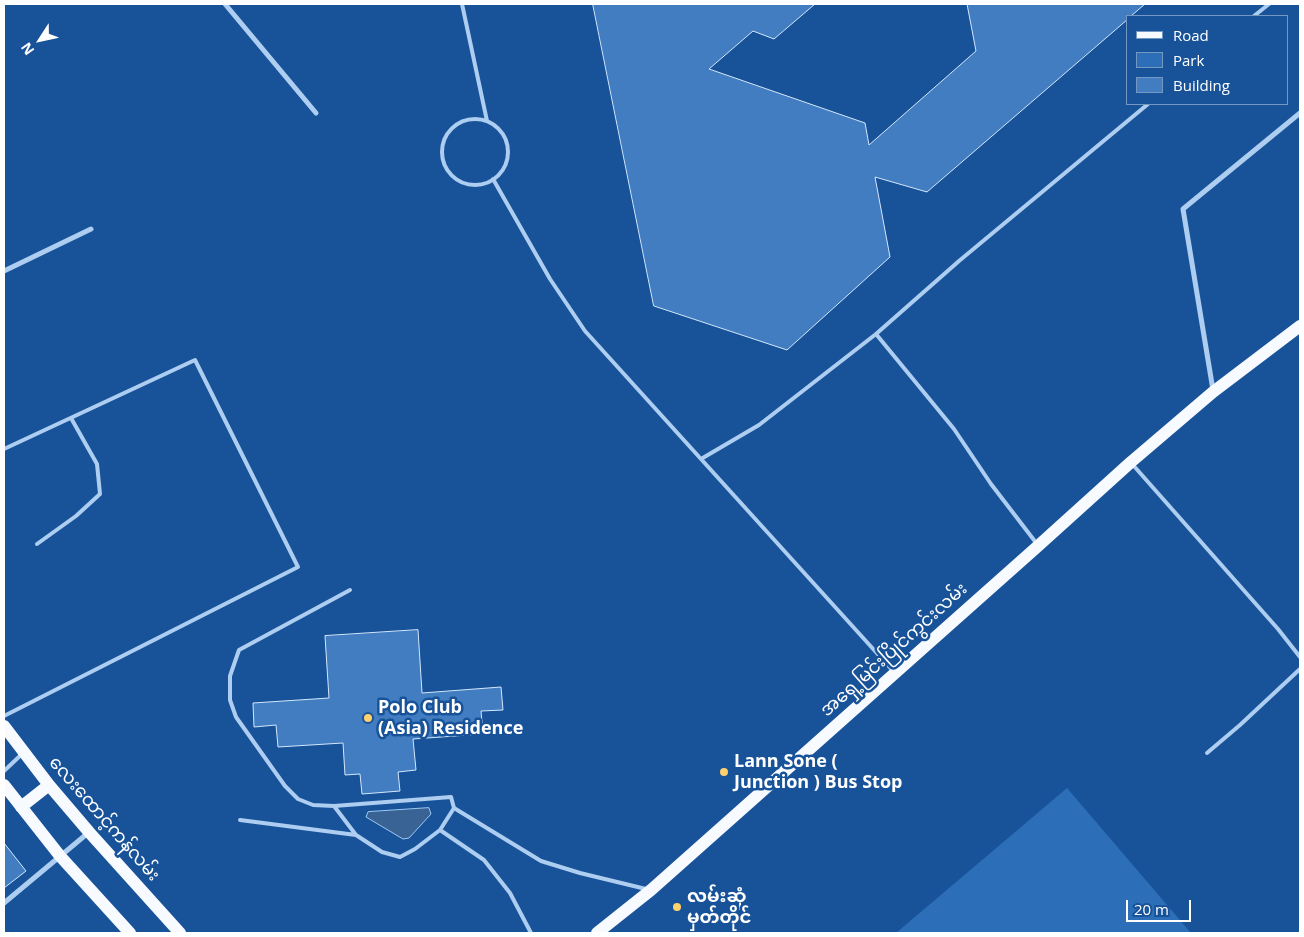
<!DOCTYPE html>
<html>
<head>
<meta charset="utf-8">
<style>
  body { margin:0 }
  #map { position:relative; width:1304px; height:937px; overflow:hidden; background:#185399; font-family:"Open Sans",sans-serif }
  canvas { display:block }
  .frame { position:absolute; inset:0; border:5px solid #fff; pointer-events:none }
  .legend { position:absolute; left:1126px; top:15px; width:162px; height:90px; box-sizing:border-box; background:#185399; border:1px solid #7498c2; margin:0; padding:6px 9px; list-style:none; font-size:15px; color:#fff }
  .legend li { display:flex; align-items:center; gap:10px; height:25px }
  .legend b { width:25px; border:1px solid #7498c2 }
  .north { position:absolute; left:15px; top:15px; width:50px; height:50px; -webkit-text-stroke:4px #185399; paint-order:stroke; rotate:235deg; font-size:14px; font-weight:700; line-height:20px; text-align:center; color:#fff }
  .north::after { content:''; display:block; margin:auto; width:18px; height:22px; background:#fff; clip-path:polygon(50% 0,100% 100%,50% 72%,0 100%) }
  .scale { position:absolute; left:1126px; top:900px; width:65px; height:22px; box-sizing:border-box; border:2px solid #fff; border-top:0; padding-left:6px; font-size:15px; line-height:18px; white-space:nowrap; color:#fff; -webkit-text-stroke:4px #185399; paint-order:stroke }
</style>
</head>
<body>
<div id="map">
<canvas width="1304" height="937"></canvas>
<div class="frame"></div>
<ul class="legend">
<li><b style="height:6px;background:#f7faff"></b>Road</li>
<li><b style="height:14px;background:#2c6eb7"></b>Park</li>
<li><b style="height:14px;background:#417dc0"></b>Building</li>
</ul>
<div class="north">N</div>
<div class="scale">20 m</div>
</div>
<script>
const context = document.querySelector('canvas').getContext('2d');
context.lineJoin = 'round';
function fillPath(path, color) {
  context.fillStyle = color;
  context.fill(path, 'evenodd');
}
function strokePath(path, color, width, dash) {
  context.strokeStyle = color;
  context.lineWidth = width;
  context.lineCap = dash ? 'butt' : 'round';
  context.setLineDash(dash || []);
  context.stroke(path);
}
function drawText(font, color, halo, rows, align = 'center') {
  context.font = font + ' "Open Sans","Noto Sans Myanmar",sans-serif';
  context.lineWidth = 5;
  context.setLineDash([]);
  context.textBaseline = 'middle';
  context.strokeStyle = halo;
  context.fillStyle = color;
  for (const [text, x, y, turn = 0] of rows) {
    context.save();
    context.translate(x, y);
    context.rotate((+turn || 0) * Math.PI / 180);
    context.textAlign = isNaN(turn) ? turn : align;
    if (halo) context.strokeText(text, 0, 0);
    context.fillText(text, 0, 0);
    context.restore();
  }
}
const green = new Path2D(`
  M1067 788 1191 933H896Z`);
const water = new Path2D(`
  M429 808 431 814 409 838 403 839 366 817 368 812Z`);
const building = new Path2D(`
  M593 4H815L774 39 753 31 709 69 865 123 869 145 976 51 967 4H1145L1131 16H1128V19L927 192 875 177 890 257 787 350 654 306Z
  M418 630 422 693 501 687 503 710 481 711 483 734 413 739 416 770 398 772 400 791 362 794 360 774 345 775 343 743 278 747 276 725 254 727 253 703 329 698 325 636Z
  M4 843 26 871 4 888Z`);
const service = new Path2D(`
  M462 4 487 121
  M1254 16 1269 4
  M442 152a33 33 0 1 1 66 0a33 33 0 1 1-66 0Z
  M493 179 550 279 585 331 894 672
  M4 449 195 360 298 567 4 716
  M701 459 759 425 876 334
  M1133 465 1278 629 1300 657
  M37 544 76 516 100 494 97 464 71 418
  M1037 544 991 484 954 429 876 334 959 261 1148 104
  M1207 753 1240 725 1300 669
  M4 771 22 754
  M334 806 313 805 298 799 285 786 236 717 230 700V676L239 650 350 590
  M454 808 541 861 580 873 646 889
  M240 820 356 835 382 852 400 857 415 849 440 830 454 808 451 797 334 806 356 835
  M440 830 484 860 510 893 531 933`);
const minor = new Path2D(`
  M225 4 316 113
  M4 271 91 229
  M1213 390 1183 209 1300 113
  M4 903 88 833`);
const primary = new Path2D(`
  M4 726 49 785 89 832 180 933
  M4 785 60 856 130 933
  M21 807 49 785
  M597 933 651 890 1038 546 1131 462 1213 392 1300 326`);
const markers = [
  [368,718,5,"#ffd16d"],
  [724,772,5,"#ffd16d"],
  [677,907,5,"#ffd16d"]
];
const streetNames = [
  ["အရှေ့မြင်းပြိုင်ကွင်းလမ်း",894,650,-42],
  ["လေးထောင့်ကန်လမ်း",104,819,49]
];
const poiNames = [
  ["Polo Club",378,708],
  ["(Asia) Residence",378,729],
  ["Lann Sone (",734,762],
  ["Junction ) Bus Stop",734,783],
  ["လမ်းဆုံ",687,897],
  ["မှတ်တိုင်",687,918]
];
fillPath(green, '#2c6eb7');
fillPath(water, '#396395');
strokePath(water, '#9fc9f4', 1);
fillPath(building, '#417dc0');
strokePath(building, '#d4e7fc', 1);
strokePath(service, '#adcdf1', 4);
strokePath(minor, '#adcdf1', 5);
strokePath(primary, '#f7faff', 12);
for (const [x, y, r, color] of markers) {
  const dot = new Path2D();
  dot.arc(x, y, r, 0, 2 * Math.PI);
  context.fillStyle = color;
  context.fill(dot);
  strokePath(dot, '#185399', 2);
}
drawText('18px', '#fff', '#185399', streetNames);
drawText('bold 18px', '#fff', '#185399', poiNames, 'left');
</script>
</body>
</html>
